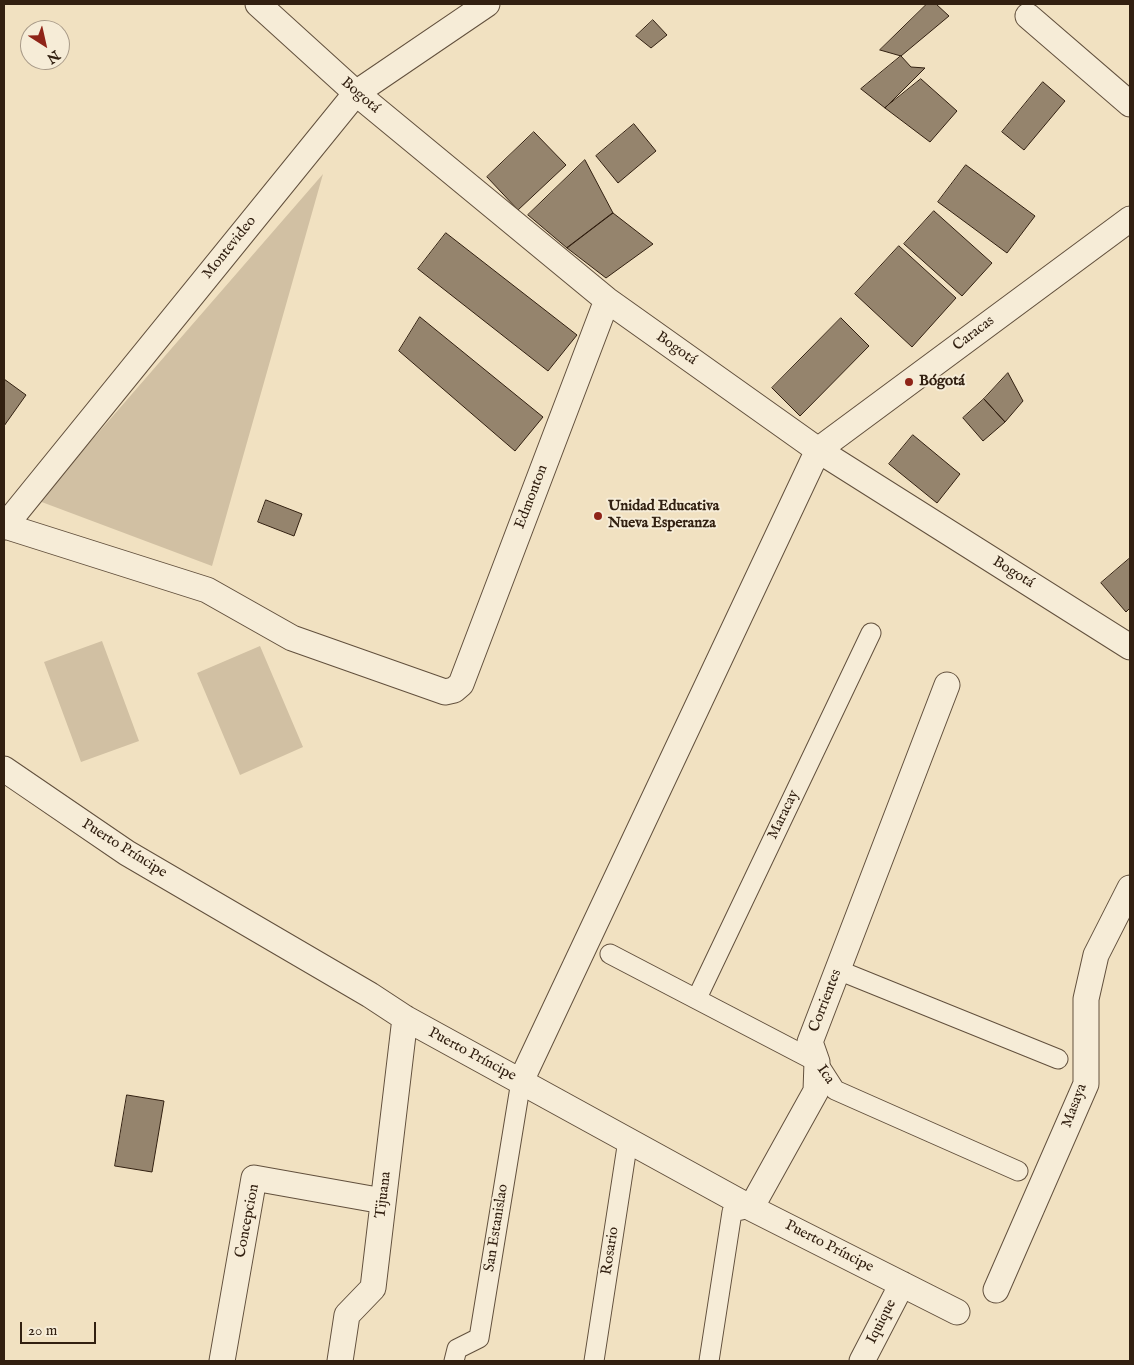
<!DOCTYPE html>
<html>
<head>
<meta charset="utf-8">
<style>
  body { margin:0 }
  #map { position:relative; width:1134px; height:1365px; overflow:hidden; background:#f1e1c1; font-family:"IM FELL English",serif }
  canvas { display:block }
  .frame { position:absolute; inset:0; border:5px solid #322011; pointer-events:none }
  .north { position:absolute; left:20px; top:20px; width:50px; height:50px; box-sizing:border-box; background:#f6ecd7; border:1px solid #a89a88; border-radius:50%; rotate:145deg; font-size:14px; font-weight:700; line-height:20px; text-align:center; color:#322011 }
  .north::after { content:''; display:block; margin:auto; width:18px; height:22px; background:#8f2418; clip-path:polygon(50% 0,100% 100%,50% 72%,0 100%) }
  .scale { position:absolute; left:20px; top:1322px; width:76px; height:22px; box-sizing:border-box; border:2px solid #322011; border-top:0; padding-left:6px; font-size:15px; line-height:18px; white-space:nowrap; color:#322011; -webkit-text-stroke:4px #f6ecd7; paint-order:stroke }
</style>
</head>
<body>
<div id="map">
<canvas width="1134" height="1365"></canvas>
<div class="frame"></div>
<div class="north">N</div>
<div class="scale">20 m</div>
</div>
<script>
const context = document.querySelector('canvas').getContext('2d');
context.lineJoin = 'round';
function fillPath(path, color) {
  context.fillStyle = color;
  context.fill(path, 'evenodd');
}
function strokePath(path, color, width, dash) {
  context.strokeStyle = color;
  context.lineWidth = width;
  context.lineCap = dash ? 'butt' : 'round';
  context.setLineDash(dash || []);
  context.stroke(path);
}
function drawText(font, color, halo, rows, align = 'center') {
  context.font = font + ' "IM FELL English",serif';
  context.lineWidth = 4;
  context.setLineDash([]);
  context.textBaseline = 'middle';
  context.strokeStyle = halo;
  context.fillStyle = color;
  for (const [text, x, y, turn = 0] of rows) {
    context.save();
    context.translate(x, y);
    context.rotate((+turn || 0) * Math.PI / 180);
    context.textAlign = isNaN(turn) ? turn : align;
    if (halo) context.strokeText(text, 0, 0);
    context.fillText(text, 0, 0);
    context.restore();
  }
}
const green = new Path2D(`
  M323 174 212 566 39 501Z
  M102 641 139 741 81 762 44 662Z
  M260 646 303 747 240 775 197 673Z`);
const building = new Path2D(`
  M927 4H936L949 16 901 56 880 50Z
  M653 20 667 35 651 48 636 36Z
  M901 56 911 67 925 68 885 108 861 89Z
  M921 79 957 111 930 142 885 108Z
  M1043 82 1065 101 1024 150 1002 132Z
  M634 124 656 151 618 183 596 156Z
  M534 132 566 165 518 210 487 177Z
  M585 160 613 213 567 248 528 215Z
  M966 165 1035 216 1007 253 938 202Z
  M934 211 992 263 962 296 904 244Z
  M613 213 653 244 606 278 567 248Z
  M446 233 577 335 548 371 418 269Z
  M899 246 956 298 912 347 855 294Z
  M420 317 543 417 515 451 399 351Z
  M841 318 869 346 800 416 772 388Z
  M1008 373 1023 401 1005 422 984 399Z
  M4 379 26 395 4 426Z
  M984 399 1005 422 983 441 963 418Z
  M913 435 960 474 937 503 889 464Z
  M266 500 302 514 294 536 258 522Z
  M1130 558V608L1126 612 1101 583Z
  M127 1095 164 1101 152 1172 115 1166Z`);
const pedestrian = new Path2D(`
  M610 954 817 1062 835 1090 1018 1171
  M838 970 1058 1059
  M697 998 871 633
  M454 1361 457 1349 479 1338 521 1081
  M594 1361 628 1140
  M709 1361 732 1212 751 1208`);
const minor = new Path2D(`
  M258 4 356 93 607 300 818 450 1130 647
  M1028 16 1130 104
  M5 526 207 590 292 638 445 692 454 690 461 684 607 300
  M4 527 356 93 487 4
  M4 769 127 853 370 995 405 1018 751 1208 957 1312
  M521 1081 818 450 1130 219
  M751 1208 816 1091 817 1062 810 1042 947 685
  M996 1290 1086 1084V999L1096 955 1130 888
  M222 1361 254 1178 383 1201
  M340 1361 347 1315 373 1288 405 1018
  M862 1361 902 1284`);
const markers = [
  [909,382,5,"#8f2418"],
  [598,516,5,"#8f2418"]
];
const streetNames = [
  ["Bogotá",360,96,41],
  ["Montevideo",230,248,-51],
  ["Caracas",974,334,-37],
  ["Bogotá",676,349,35],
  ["Edmonton",532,497,-69],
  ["Bogotá",1013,573,32],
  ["Maracay",784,815,-64],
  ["Puerto Príncipe",124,849,32],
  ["Corrientes",826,1001,-69],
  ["Puerto Príncipe",472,1055,28],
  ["Ica",825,1075,55],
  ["Masaya",1075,1106,-69],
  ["Tijuana",384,1195,-83],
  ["Concepcion",248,1221,-79],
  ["San Estanislao",497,1228,-81],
  ["Puerto Príncipe",829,1247,27],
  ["Rosario",611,1251,-81],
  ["Iquique",882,1322,-63]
];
const poiNames = [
  ["Bógotá",919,382],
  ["Unidad Educativa",608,507],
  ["Nueva Esperanza",608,524]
];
fillPath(green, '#d1c0a3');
fillPath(building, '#95846d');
strokePath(building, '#322011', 1);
strokePath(pedestrian, '#62503d', 21);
strokePath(minor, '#62503d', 27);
strokePath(pedestrian, '#f6ecd7', 19);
strokePath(minor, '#f6ecd7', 25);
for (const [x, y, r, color] of markers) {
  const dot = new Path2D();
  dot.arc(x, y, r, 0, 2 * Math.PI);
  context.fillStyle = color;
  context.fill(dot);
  strokePath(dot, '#f6ecd7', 2);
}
drawText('15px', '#322011', '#f6ecd7', streetNames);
drawText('bold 15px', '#322011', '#f6ecd7', poiNames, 'left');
</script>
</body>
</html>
